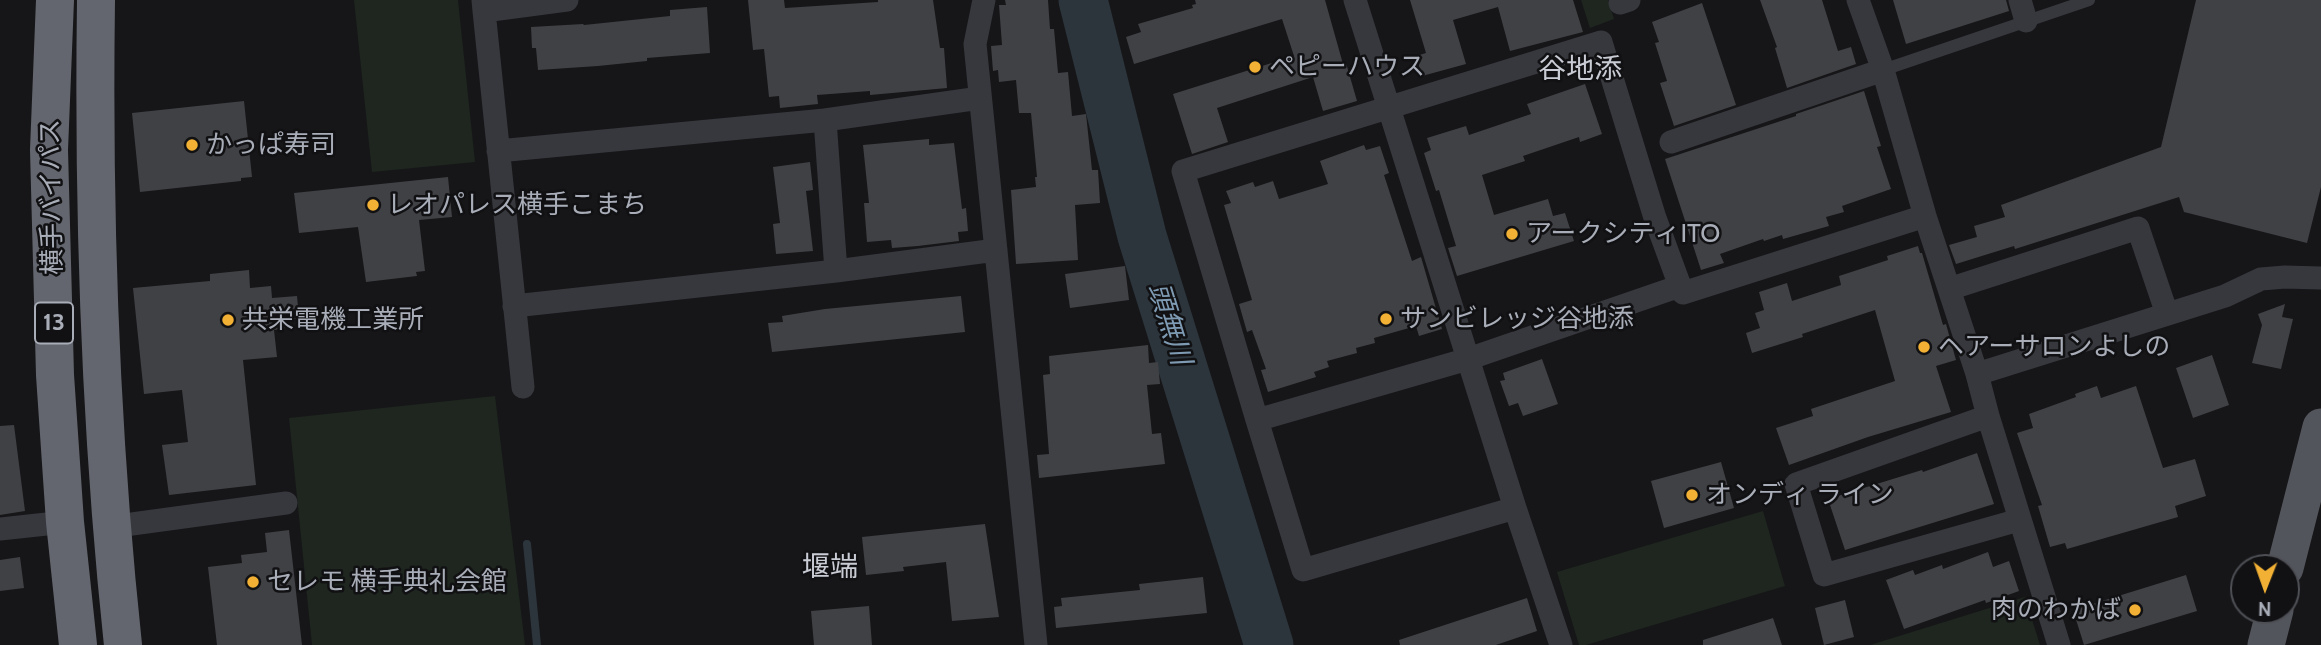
<!DOCTYPE html>
<html>
<head>
<meta charset="utf-8">
<style>
  body { margin:0 }
  #map { position:relative; width:2321px; height:645px; overflow:hidden; background:#161618; font-family:Cabin,sans-serif }
  canvas { display:block }
  .north { position:absolute; left:2230px; top:554px; width:70px; height:70px; box-sizing:border-box; background:#111113; border:2px solid #4d4f55; border-radius:50%; rotate:181deg; font-size:19px; font-weight:700; line-height:28px; text-align:center; color:#a8adb8 }
  .north::after { content:''; display:block; margin:auto; width:24px; height:32px; background:#f2b134; clip-path:polygon(50% 0,100% 100%,50% 72%,0 100%) }
</style>
</head>
<body>
<div id="map">
<canvas width="2321" height="645"></canvas>
<div class="north">N</div>
</div>
<script>
const context = document.querySelector('canvas').getContext('2d');
context.lineJoin = 'round';
function fillPath(path, color) {
  context.fillStyle = color;
  context.fill(path, 'evenodd');
}
function strokePath(path, color, width, dash) {
  context.strokeStyle = color;
  context.lineWidth = width;
  context.lineCap = dash ? 'butt' : 'round';
  context.setLineDash(dash || []);
  context.stroke(path);
}
function drawText(font, color, halo, rows, align = 'center') {
  context.font = font + ' Cabin,"Noto Sans JP",sans-serif';
  context.lineWidth = 5;
  context.setLineDash([]);
  context.textBaseline = 'middle';
  context.strokeStyle = halo;
  context.fillStyle = color;
  for (const [text, x, y, turn = 0] of rows) {
    context.save();
    context.translate(x, y);
    context.rotate((+turn || 0) * Math.PI / 180);
    context.textAlign = isNaN(turn) ? turn : align;
    if (halo) context.strokeText(text, 0, 0);
    context.fillText(text, 0, 0);
    context.restore();
  }
}
const green = new Path2D(`
  M354 0H458L475 162 372 172Z
  M1581 0H1608L1614 19 1590 28Z
  M495 396 525 645H312L289 418Z
  M1763 511 1785 586 1586 645H1579L1557 572Z
  M2025 597 2040 645H1870Z`);
const stream = new Path2D(`
  M527 544 537 645`);
const river = new Path2D(`
  M1083 0 1142 236 1269 645`);
const building = new Path2D(`
  M748 0H784L785 8 878 2V0H933L940 48H944L947 88 870 95V91L817 95 818 104 780 108 779 96 769 97 764 49 753 50Z
  M1005 0H1048L1050 29H1054L1058 73 1068 72 1072 116 1086 114 1092 170H1098L1100 203 1075 205 1078 260 1016 264 1011 190 1036 187 1035 177H1037L1031 113H1019L1016 80 999 82 998 70 993 71 991 46 1002 45 999 5H1006Z
  M1195 0H1325L1343 64 1346 63 1357 101 1323 111 1313 77 1217 108 1228 142 1192 154 1173 94 1294 56 1282 19 1134 64 1126 37 1141 32 1138 24 1193 8 1192 5 1196 4Z
  M1410 0H1573L1583 32 1510 51 1498 7 1453 20 1466 64 1422 76 1416 56 1426 53Z
  M1760 0H1822L1838 51 1851 47 1856 64 1787 88 1775 48 1777 47Z
  M1893 0H2006L2009 11 1906 44Z
  M2196 0H2321V187L2307 243 2184 212 2179 197 2015 249 2014 246 1956 264 1949 245 1977 237 1974 226 2005 217 2001 205 2161 147Z
  M1702 3 1736 105 1674 126 1660 83 1667 81 1655 43 1659 42 1652 22Z
  M707 7 710 53 647 58V61L598 66 538 70 536 48H532L531 27 583 24 584 25 670 16V10Z
  M1585 84 1602 134 1580 142 1579 137 1523 156 1525 161 1482 175 1494 215 1548 199 1553 216 1565 213 1574 241 1457 276 1448 248 1456 246 1439 190 1436 191 1424 153 1431 150 1427 138 1466 126 1469 135 1531 114 1527 104Z
  M1864 91 1881 146 1877 147 1891 189 1842 206 1844 212 1826 217 1829 226 1783 239 1782 235 1764 241 1763 239 1720 254 1724 263 1701 270 1665 159 1796 116V114Z
  M244 101 252 177 241 178V181L140 192 132 113Z
  M929 139V145L954 143 962 209 966 208 968 231 958 232 959 241 918 246 892 248 891 240 867 242 864 203H869L863 145Z
  M1364 145 1366 150 1380 146 1389 173 1384 175 1412 261 1421 257 1442 329 1419 336 1416 326 1374 338 1375 343 1356 348 1357 353 1327 361 1329 367 1314 372 1316 377 1268 392 1261 370 1266 369 1252 330 1247 332 1239 304 1252 300 1224 205 1231 203 1226 191 1253 182 1255 187 1273 181 1279 199 1328 184 1320 161Z
  M810 162 813 190 806 191 813 251 776 254 773 224 780 223 773 167Z
  M448 177 452 217 419 220 425 271 416 272 417 276 366 282 358 227 299 233 294 193Z
  M1918 246 1920 253H1922L1943 325 1946 324 1956 360 1936 366 1951 412 1868 437 1789 465 1776 428 1813 416 1811 409 1895 381 1875 310 1802 334 1803 337 1752 353 1746 333 1760 328 1755 313 1764 310 1759 292 1787 283 1792 301 1841 285 1839 276 1888 260 1887 256Z
  M1125 266 1129 300 1070 308 1065 274Z
  M249 270 250 288 271 286 272 298 297 296 299 318 291 319 292 322 286 323V328L274 330 277 357 243 360 256 485 169 495 162 445 188 442 182 390 144 394 133 288 210 281V274Z
  M961 296 965 332 772 352 768 323 783 322 782 316 825 309Z
  M2285 304 2282 317 2293 319 2281 369 2252 363 2262 325 2258 314Z
  M1148 345 1149 363 1158 362 1160 384 1147 385 1152 434 1161 433 1165 464 1039 478 1037 455 1049 454 1043 375 1050 374 1049 356Z
  M2212 355 2229 405 2193 418 2176 368Z
  M1542 359 1558 404 1523 416 1518 403 1509 406 1500 381 1505 380 1503 373Z
  M2097 386 2101 398 2136 386 2163 468 2195 459 2206 496 2175 506 2178 517 2067 549 2065 543 2050 547 2038 506 2042 505 2017 433 2033 428 2029 414 2076 397 2075 394Z
  M14 425 25 511 0 515V426Z
  M1977 453 1994 504 1845 550 1828 499 1922 470 1923 472Z
  M1721 462 1734 508 1664 528 1651 481Z
  M985 524 999 617 952 621 946 562 903 567 904 571 866 575 862 537Z
  M289 530 302 645H217L208 567 242 563 241 555 267 552 265 533Z
  M1988 552 1993 567 2009 561 2019 591 1986 603 1985 600 1904 629 1886 580 1913 570 1915 575 1942 565 1943 569Z
  M20 557 24 588 0 591V560Z
  M2186 575 2197 611 2084 645 2073 610Z
  M1203 577 1207 613 1056 628 1054 607 1062 606 1061 598 1140 590 1139 584Z
  M1527 598 1537 631 1496 645H1400L1399 640Z
  M1845 600 1854 637 1824 645 1815 608Z
  M869 606 872 645H814L811 611Z
  M1773 618 1782 645H1703V640Z`);
const lane = new Path2D(`
  M1883 70 2089 0`);
const street = new Path2D(`
  M483 0 484 11 567 0
  M984 0 975 44 1036 645
  M1355 0 1515 508 1561 645
  M1858 0 1883 70 1925 216 1977 374 1988 416 2059 645
  M2020 0 2026 21
  M1620 3 1629 0
  M484 11 523 387
  M1671 142 1883 70
  M498 151 825 120
  M836 271 825 120 980 98
  M1680 286 1468 359 1257 420 1183 171 1601 42 1655 218 1680 286 1683 293 1925 216
  M1949 289 2138 228 2167 314
  M514 306 836 271 996 250
  M1977 374 2225 296 2261 279 2285 277 2321 278
  M1988 416 1796 484 1824 575 2019 520
  M1257 420 1303 570 1515 508
  M110 527 286 503
  M0 529 65 522`);
const primary = new Path2D(`
  M2285 568 2321 427
  M2266 645 2275 610`);
const highway = new Path2D(`
  M55 0 49 150 55 375 65 522 78 645
  M96 0C93 216 100 430 123 645`);
const markers = [
  [1255,67,7,"#f2b134"],
  [192,145,7,"#f2b134"],
  [373,205,7,"#f2b134"],
  [1512,234,7,"#f2b134"],
  [1386,319,7,"#f2b134"],
  [228,320,7,"#f2b134"],
  [1924,347,7,"#f2b134"],
  [1692,495,7,"#f2b134"],
  [253,582,7,"#f2b134"],
  [2135,610,7,"#f2b134"]
];
const shields = [
  [54,323,38]
];
const shieldNames = [
  ["13",54,323]
];
const poiNames = [
  ["ペピーハウス",1269,67],
  ["かっぱ寿司",206,145],
  ["レオパレス横手こまち",387,205],
  ["アークシティITO",1526,234],
  ["サンビレッジ谷地添",1400,319],
  ["共栄電機工業所",242,320],
  ["ヘアーサロンよしの",1938,347],
  ["オンディ ライン",1706,495],
  ["セレモ 横手典礼会館",267,582],
  ["肉のわかば",2121,610,"right"]
];
const streetNames = [
  ["横手バイパス",52,197,-91]
];
const neighbourhoodNames = [
  ["谷地添",1580,70],
  ["堰端",830,568]
];
const waterNames = [
  ["頭無川",1169,324,73]
];
fillPath(green, '#1e261f');
strokePath(stream, '#2c353c', 8);
strokePath(river, '#2c353c', 49);
fillPath(building, '#404145');
strokePath(lane, '#37383d', 12);
strokePath(street, '#37383d', 23);
strokePath(primary, '#53555c', 37);
strokePath(highway, '#63666e', 38);
for (const [x, y, r, color] of markers) {
  const dot = new Path2D();
  dot.arc(x, y, r, 0, 2 * Math.PI);
  context.fillStyle = color;
  context.fill(dot);
  strokePath(dot, '#111113', 2.5);
}
for (const [x, y, w] of shields) {
  const box = new Path2D();
  box.roundRect(x - w / 2, y - 20.5, w, 41, 5);
  context.fillStyle = '#111113';
  context.fill(box);
  strokePath(box, '#a8adb8', 2);
}
drawText('bold 24px', '#a8adb8', null, shieldNames);
drawText('26px', '#a8adb8', '#111113', poiNames, 'left');
drawText('26px', '#a8adb8', '#111113', streetNames);
drawText('28px', '#c9ccd4', '#111113', neighbourhoodNames);
drawText('italic 28px', '#7f9bb3', '#111113', waterNames);
</script>
</body>
</html>
